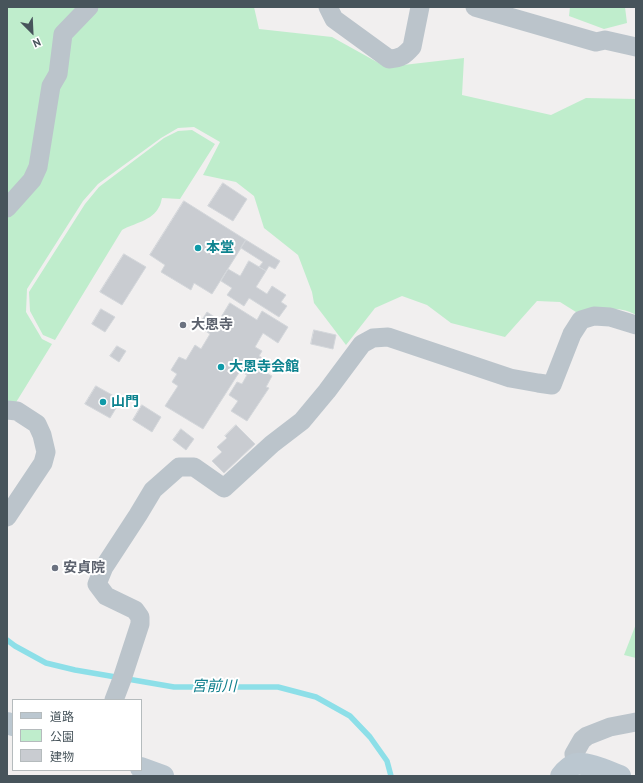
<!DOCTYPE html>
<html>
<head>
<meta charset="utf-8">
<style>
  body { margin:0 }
  #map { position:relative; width:643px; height:783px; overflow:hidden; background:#f1efef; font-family:"PT Sans","Noto Sans JP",sans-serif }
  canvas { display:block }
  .frame { position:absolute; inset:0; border:8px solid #47545b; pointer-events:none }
  .legend { position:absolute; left:12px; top:699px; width:130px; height:72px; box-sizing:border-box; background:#fff; border:1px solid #b5bbbd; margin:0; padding:5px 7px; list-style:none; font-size:12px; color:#47545b }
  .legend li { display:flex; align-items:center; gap:8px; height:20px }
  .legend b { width:20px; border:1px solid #b5bbbd }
  .north { position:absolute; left:12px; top:12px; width:40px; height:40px; -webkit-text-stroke:3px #fff; paint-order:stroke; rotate:156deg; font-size:11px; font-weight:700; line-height:16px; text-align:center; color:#47545b }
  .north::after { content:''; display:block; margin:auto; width:14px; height:18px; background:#47545b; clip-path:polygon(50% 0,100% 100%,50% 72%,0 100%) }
</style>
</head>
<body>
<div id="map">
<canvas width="643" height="783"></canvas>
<div class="frame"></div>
<ul class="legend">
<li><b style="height:5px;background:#bbc7d0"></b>道路</li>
<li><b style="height:11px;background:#bfedcc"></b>公園</li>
<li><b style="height:11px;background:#c9ccd1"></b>建物</li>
</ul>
<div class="north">N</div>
</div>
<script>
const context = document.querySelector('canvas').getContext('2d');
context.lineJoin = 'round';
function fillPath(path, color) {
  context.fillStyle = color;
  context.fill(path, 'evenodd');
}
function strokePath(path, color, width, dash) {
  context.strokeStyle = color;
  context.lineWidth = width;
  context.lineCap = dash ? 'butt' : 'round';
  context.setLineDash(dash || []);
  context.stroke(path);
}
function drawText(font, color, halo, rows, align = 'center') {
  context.font = font + ' "PT Sans","Noto Sans JP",sans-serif';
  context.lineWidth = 4;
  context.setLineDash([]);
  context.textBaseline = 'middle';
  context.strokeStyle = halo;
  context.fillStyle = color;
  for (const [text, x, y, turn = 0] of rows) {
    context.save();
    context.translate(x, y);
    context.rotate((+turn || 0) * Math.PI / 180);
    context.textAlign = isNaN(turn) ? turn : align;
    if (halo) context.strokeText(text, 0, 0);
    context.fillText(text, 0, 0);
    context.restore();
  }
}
const green = new Path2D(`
  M7 7H254L259 29 332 37 386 67 464 58 462 95 551 115 586 98 636 99V315C616 304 604 311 584 317L560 302 537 301 505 337 451 323 427 305 402 296 375 308 346 345 314 303 312 292 298 255 264 228 254 196 236 182 203 175 220 142 194 127 178 128 161 138 98 184 83 201 27 289 26 312 42 339 52 344 15 404 7 405Z
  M570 7H625L627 23 604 29 569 16Z
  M192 130 215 144 180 199 162 198C161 201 161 204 159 207 152 221 134 223 122 230L55 340 43 335 30 311 29 292 85 204 99 187 164 138 178 131Z
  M636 624V658L624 655Z`);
const stream = new Path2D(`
  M7 640 15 646 46 663 75 670 174 687H278L316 697 350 716 370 737 387 761 391 776`);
const building = new Path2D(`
  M223 183 247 199 233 221 208 206Z
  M184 201 246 240 212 294 194 283 191 290 161 272 165 265 150 255Z
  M246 240 280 261 275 269 269 266 266 271 259 267 263 262 241 248Z
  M124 254 146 267 122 305 100 292Z
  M249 261 266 271 256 287 267 294 272 286 286 295 281 302 287 306 279 317 249 298 244 306 227 295 232 288 221 281 228 269 240 276Z
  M230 303 257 320 262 311 288 327 278 343 263 333 255 347 262 351 259 356 271 363 265 372 272 376 266 387 269 388 247 421 231 411 238 401 229 395 237 382 242 384 247 375 240 371 203 429 165 406 178 386 172 382 177 374 171 370 179 357 186 360 195 345 201 349 210 334 198 326 207 312 219 320Z
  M101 309 115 317 105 332 92 324Z
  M314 330 336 335 333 349 311 344Z
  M117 346 126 351 119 362 110 356Z
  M96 386 121 400 110 418 85 404Z
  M142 405 161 417 152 432 133 420Z
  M236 425 255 444 224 473 212 461 222 452 217 447 227 438 225 436Z
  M181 429 194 439 186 450 173 440Z`);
const minor = new Path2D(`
  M328 7 334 19 389 59C401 58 404 56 412 47L420 7
  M475 7 596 42 605 40 636 47
  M7 208 32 180 38 167 51 86 58 74 63 34 89 7
  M7 410 17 411 37 424 42 435 46 452 43 463 7 517
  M114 700 122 679 140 624V617L135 610 106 596 97 584 104 567 138 515 153 490 179 467H194L224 488 272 444 302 421 327 391 362 344 373 338 388 337 510 378 538 383 552 385 572 334 581 320 594 316 610 317 636 325
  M577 764 574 754 582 740 587 736 610 727 636 722`);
const secondary = new Path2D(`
  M7 723 13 725
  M141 768 163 776
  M561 776C565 771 570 766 576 764 588 762 609 772 620 776`);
const markers = [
  [198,248,4,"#0f9aa8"],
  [183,325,4,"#6b7280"],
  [221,367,4,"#0f9aa8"],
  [103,402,4,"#0f9aa8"],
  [55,568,4,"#6b7280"]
];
const cultureNames = [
  ["本堂",206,248],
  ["大恩寺会館",229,367],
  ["山門",111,402]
];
const worshipNames = [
  ["大恩寺",191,325],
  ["安貞院",63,568]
];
const waterNames = [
  ["宮前川",214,687]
];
fillPath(green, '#bfedcc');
strokePath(stream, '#8ddfe8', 5.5);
fillPath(building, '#c9ccd1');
strokePath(building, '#d3d6da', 1);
strokePath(minor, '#bbc4cb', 19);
strokePath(secondary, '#bbc7d0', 22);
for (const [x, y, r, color] of markers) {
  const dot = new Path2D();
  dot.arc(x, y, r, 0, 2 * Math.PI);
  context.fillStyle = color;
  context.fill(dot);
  strokePath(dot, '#fff', 1.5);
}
drawText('bold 14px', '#0d838f', '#fff', cultureNames, 'left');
drawText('bold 14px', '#5b616d', '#fff', worshipNames, 'left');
drawText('italic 15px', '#12808e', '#fff', waterNames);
</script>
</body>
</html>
